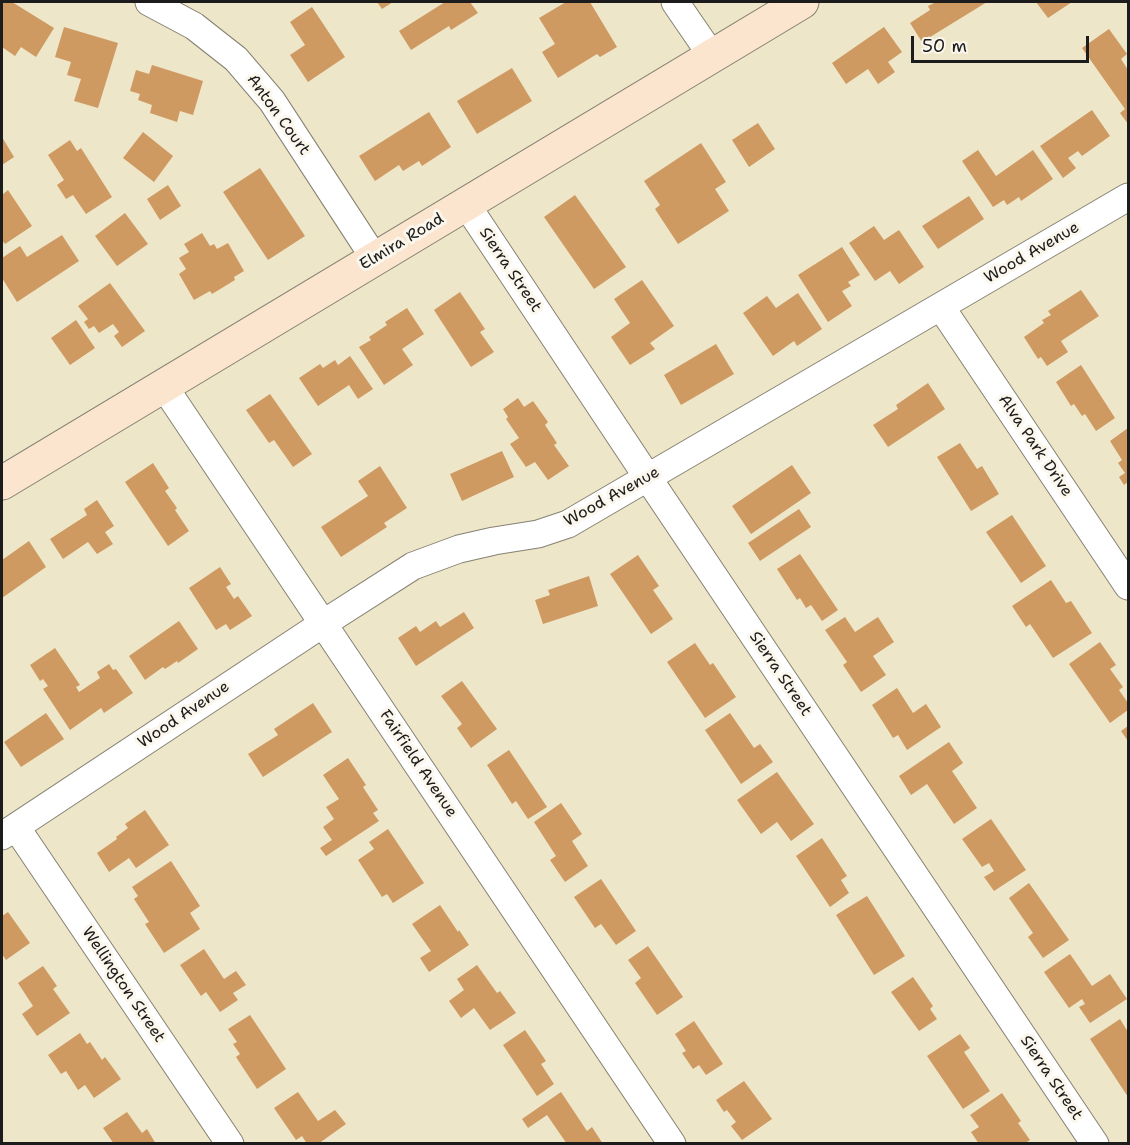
<!DOCTYPE html>
<html>
<head>
<meta charset="utf-8">
<style>
  body { margin:0 }
  #map { position:relative; width:1130px; height:1145px; overflow:hidden; background:#eee6c9; font-family:"Shantell Sans",sans-serif }
  canvas { display:block }
  .frame { position:absolute; inset:0; border:3px solid #1c1c1c; pointer-events:none }
  .scale { position:absolute; left:911px; top:36px; width:178px; height:27px; box-sizing:border-box; border:3px solid #1c1c1c; border-top:0; padding-left:8px; font-size:18px; line-height:21px; white-space:nowrap; color:#1c1c1c; -webkit-text-stroke:4px #fbf7ec; paint-order:stroke }
</style>
</head>
<body>
<div id="map">
<canvas width="1130" height="1145"></canvas>
<div class="frame"></div>
<div class="scale">50 m</div>
</div>
<script>
const context = document.querySelector('canvas').getContext('2d');
context.lineJoin = 'round';
function fillPath(path, color) {
  context.fillStyle = color;
  context.fill(path, 'evenodd');
}
function strokePath(path, color, width, dash) {
  context.strokeStyle = color;
  context.lineWidth = width;
  context.lineCap = dash ? 'butt' : 'round';
  context.setLineDash(dash || []);
  context.stroke(path);
}
function drawText(font, color, halo, rows, align = 'center') {
  context.font = font + ' "Shantell Sans",sans-serif';
  context.lineWidth = 6;
  context.setLineDash([]);
  context.textBaseline = 'middle';
  context.strokeStyle = halo;
  context.fillStyle = color;
  for (const [text, x, y, turn = 0] of rows) {
    context.save();
    context.translate(x, y);
    context.rotate((+turn || 0) * Math.PI / 180);
    context.textAlign = isNaN(turn) ? turn : align;
    if (halo) context.strokeText(text, 0, 0);
    context.fillText(text, 0, 0);
    context.restore();
  }
}
const building = new Path2D(`
  M4 2H12L54 28 36 57 21 47 15 56 2 47V5Z
  M377 2H393L382 9Z
  M445 2H470L478 13 451 30 449 26 411 50 399 31Z
  M566 2H590L617 47 600 57 597 54 558 78 542 52 555 44 539 18Z
  M936 2H987L922 42 910 23 930 10 928 6Z
  M1036 2H1072L1048 18Z
  M312 7 345 57 308 82 290 55 305 45 290 22Z
  M64 27 118 43 98 108 74 101 81 79 67 75 71 62 55 57Z
  M884 27 902 52 888 62 895 72 878 84 868 69 846 84 832 63Z
  M1109 29 1127 54 1121 59 1128 70V124L1120 113 1125 109 1082 48Z
  M152 65 203 81 193 115 180 111 177 122 150 113 152 105 138 100 140 94 130 91 136 70 149 74Z
  M512 68 532 101 477 134 457 101Z
  M1092 110 1110 136 1082 156 1078 151 1068 158 1076 168 1063 178 1040 146Z
  M429 112 451 147 422 166 419 161 403 171 399 165 375 181 359 156Z
  M758 123 775 149 749 167 732 140Z
  M143 132 173 156 154 182 123 158Z
  M2 137 14 157 2 165Z
  M70 140 77 151 81 148 112 197 86 214 73 195 66 199 57 185 64 180 48 155Z
  M701 143 726 182 715 189 729 211 678 244 655 209 660 205 644 181Z
  M978 150 996 176 1033 150 1053 179 1021 201 1019 197 1007 205 1004 200 993 207 962 161Z
  M260 168 305 236 268 260 223 192Z
  M168 185 181 206 160 220 147 199Z
  M8 190 32 226 5 244 2 240V195Z
  M575 195 626 267 594 289 544 217Z
  M969 196 984 219 938 249 922 226Z
  M125 213 148 244 117 266 95 236Z
  M874 226 884 240 899 230 924 267 899 284 890 271 875 281 849 243Z
  M202 233 210 246 214 244 217 249 228 243 244 271 234 277 235 280 212 294 210 291 194 300 179 274 186 269 179 258 189 252 184 244Z
  M62 235 79 261 17 302 2 278V258L20 246 27 257Z
  M842 247 860 275 848 282 851 286 842 291 852 306 828 322 798 275Z
  M642 280 674 326 650 343 655 349 630 365 611 337 630 323 614 299Z
  M110 283 145 331 122 347 114 336 119 332 113 324 99 333 94 326 89 329 84 322 88 319 78 306Z
  M1081 290 1099 316 1061 341 1068 352 1047 366 1041 357 1038 359 1024 337 1044 323 1042 320 1051 315 1048 311Z
  M460 292 485 329 480 332 494 352 471 367 434 310Z
  M798 293 822 329 797 346 794 341 773 356 743 313 767 296 776 308Z
  M407 308 424 334 402 349 413 365 384 385 359 347 371 340 369 337 387 325 385 322Z
  M76 320 95 348 70 365 51 338Z
  M716 344 734 374 681 405 664 375Z
  M350 356 373 389 358 399 349 385 318 406 299 378 320 364 323 368 335 360 338 365Z
  M1081 365 1115 418 1096 431 1085 414 1082 416 1074 404 1071 406 1056 382Z
  M928 383 945 409 888 447 873 425 898 409 896 405Z
  M270 394 312 454 293 467 274 440 269 443 246 410Z
  M518 398 524 407 533 401 548 422 545 425 557 443 554 445 569 466 548 480 535 462 526 467 510 444 519 438 506 419 508 417 503 409Z
  M1128 428V482L1124 485 1119 477 1125 473 1118 463 1122 460 1110 441Z
  M960 443 977 469 982 466 999 494 971 511 937 457Z
  M502 451 514 477 462 501 450 474Z
  M153 463 169 488 165 491 177 508 175 510 189 531 168 546 125 482Z
  M792 465 811 493 751 534 732 506Z
  M380 466 407 508 384 523 387 527 341 557 321 527 368 496 358 481Z
  M97 500 114 526 105 532 113 544 97 554 88 542 63 559 50 539 87 515 84 509Z
  M799 509 811 527 760 561 748 543Z
  M1012 515 1046 566 1021 583 986 532Z
  M29 541 46 567 2 598V565H3L2 560Z
  M800 554 838 610 822 621 811 605 806 608 800 598 797 600 777 569Z
  M638 555 659 586 653 590 673 619 651 634 610 574Z
  M220 567 231 584 226 587 234 599 238 596 252 616 230 630 226 624 216 630 189 588Z
  M589 576 598 606 543 624 535 600 550 595 548 590Z
  M1051 580 1066 603 1071 601 1092 633 1053 658 1030 624 1026 627 1012 606Z
  M464 612 474 628 416 666 398 638 416 626 420 632 436 621 440 627Z
  M845 617 855 632 878 617 894 642 873 656 886 675 861 692 843 665 847 662 825 630Z
  M179 621 198 649 178 663 177 661 165 669 163 667 145 680 129 656Z
  M1100 642 1116 665 1110 669 1123 687 1119 690 1128 703V710L1110 723 1069 664Z
  M695 643 710 665 713 663 736 697 705 718 667 662Z
  M55 648 80 685 76 687 79 692 100 678 97 672 109 664 113 670 116 669 133 693 104 713 101 708 70 730 43 689 48 686 43 679 40 681 30 665Z
  M462 681 497 729 471 748 457 728 462 724 441 696Z
  M897 688 913 713 926 704 941 727 907 750 898 735 893 738 872 705Z
  M313 703 332 732 263 777 248 754 278 735 274 729Z
  M46 713 64 739 21 767 4 742Z
  M730 713 754 748 760 744 773 762 741 784 705 730Z
  M1128 726V741L1121 731Z
  M949 742 963 763 952 771 977 808 954 824 927 784 911 795 899 776Z
  M509 750 547 807 528 819 516 801 512 804 487 765Z
  M348 758 366 785 363 787 378 810 373 813 379 821 326 856 320 848 332 840 323 827 334 819 326 807 339 799 323 775Z
  M777 772 814 824 791 841 777 822 761 834 737 800Z
  M561 803 582 834 572 841 588 866 565 882 550 860 556 856 534 822Z
  M145 810 169 845 136 868 129 858 109 872 97 853 117 839 116 837 128 828 125 824Z
  M991 819 1026 870 994 891 984 877 994 871 989 863 982 867 962 839Z
  M388 829 424 883 393 903 387 894 382 897 358 860 374 849 369 842Z
  M822 838 847 876 841 880 849 893 830 907 796 856Z
  M171 861 200 906 190 913 200 929 164 953 145 924 149 922 134 899 138 896 132 887Z
  M601 879 636 931 616 945 601 924 595 928 574 897Z
  M1029 883 1069 940 1043 958 1028 937 1033 933 1009 898Z
  M867 896 905 956 874 975 836 915Z
  M440 905 458 932 459 930 469 945 429 972 420 958 431 951 412 924Z
  M8 912 30 943 6 960 2 954V916Z
  M648 946 683 997 657 1015 635 983 641 978 628 960Z
  M204 949 224 979 236 971 246 985 233 993 238 1000 220 1012 206 992 201 996 180 965Z
  M1070 954 1092 986 1110 974 1127 999 1090 1023 1079 1007 1085 1004 1082 999 1069 1008 1044 972Z
  M477 965 497 993 500 991 516 1013 490 1030 474 1008 461 1018 449 1001 464 990 457 979Z
  M43 966 57 986 53 989 70 1013 37 1036 22 1014 33 1006 18 983Z
  M913 977 933 1006 930 1009 937 1019 919 1031 891 992Z
  M250 1015 286 1069 257 1089 236 1057 240 1054 233 1044 237 1042 228 1029Z
  M1120 1019 1128 1032V1097L1090 1039Z
  M694 1021 723 1064 706 1075 699 1065 693 1069 682 1053 686 1051 675 1034Z
  M525 1030 546 1061 541 1064 554 1084 537 1096 503 1045Z
  M80 1033 87 1044 90 1042 102 1060 105 1057 121 1079 94 1098 85 1085 78 1090 66 1071 61 1074 48 1055Z
  M960 1034 970 1048 964 1052 990 1091 963 1109 927 1056Z
  M744 1081 772 1119 742 1140 731 1126 736 1122 727 1110 724 1112 716 1100Z
  M298 1092 318 1121 335 1110 346 1124 318 1144H307L302 1136 296 1140 274 1108Z
  M561 1092 587 1131 592 1127 603 1144H567L547 1115 528 1128 522 1119Z
  M1002 1093 1021 1121 1018 1123 1030 1140 1024 1144H979L971 1132 979 1127 970 1115Z
  M127 1112 142 1133 147 1129 156 1144H114L103 1128Z`);
const street = new Path2D(`
  M149 2 194 26 236 59 272 101 375 259
  M675 2 712 56
  M466 204 648 478 1095 1144
  M941 307 1128 586
  M163 385 672 1144
  M16 827 230 1144
  M2 836 324 623 413 566 459 549 494 541 538 534 568 524 1128 197`);
const secondary = new Path2D(`
  M2 483 802 2`);
const streetNames = [
  ["Anton Court",278,115,54],
  ["Elmira Road",402,242,-31],
  ["Wood Avenue",1032,253,-30],
  ["Sierra Street",510,270,56],
  ["Alva Park Drive",1035,446,56],
  ["Wood Avenue",612,497,-29],
  ["Sierra Street",780,674,56],
  ["Wood Avenue",184,715,-34],
  ["Fairfield Avenue",418,764,56],
  ["Wellington Street",123,985,56],
  ["Sierra Street",1051,1078,56]
];
fillPath(building, '#ce9a62');
strokePath(street, '#858172', 29);
strokePath(secondary, '#858172', 35);
strokePath(street, '#fff', 27);
strokePath(secondary, '#fbe5cf', 33);
drawText('16px', '#1c1c1c', '#fbf7ec', streetNames);
</script>
</body>
</html>
